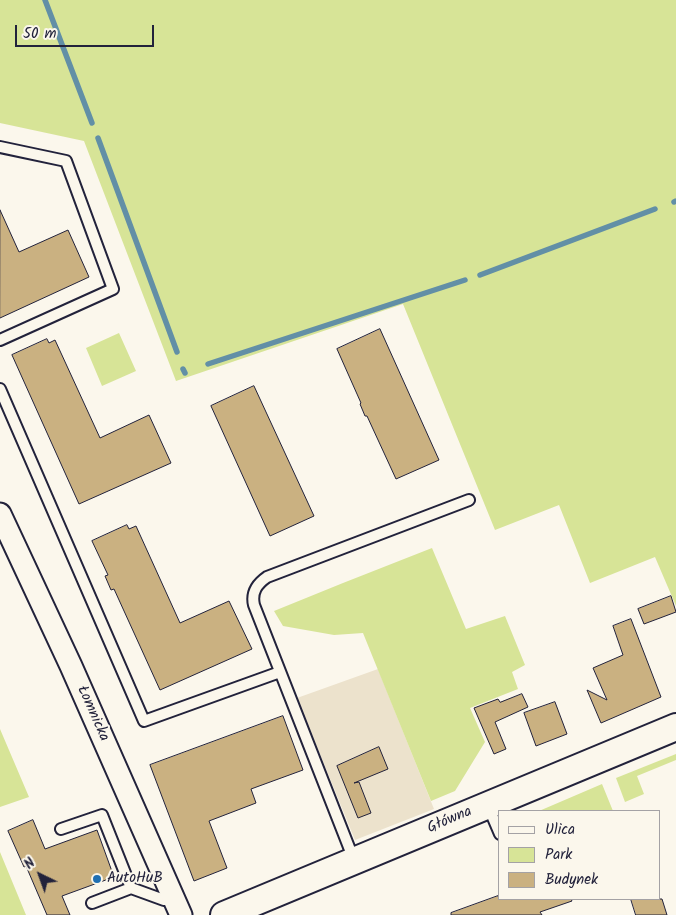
<!DOCTYPE html>
<html>
<head>
<meta charset="utf-8">
<style>
  body { margin:0 }
  #map { position:relative; width:676px; height:915px; overflow:hidden; background:#fbf7ec; font-family:Kalam,sans-serif }
  canvas { display:block }
  .legend { position:absolute; left:498px; top:810px; width:162px; height:90px; box-sizing:border-box; background:#fbf7ec; border:1px solid #a4a2a5; margin:0; padding:6px 9px; list-style:none; font-size:15px; color:#22223b }
  .legend li { display:flex; align-items:center; gap:10px; height:25px }
  .legend b { width:25px; border:1px solid #a4a2a5 }
  .north { position:absolute; left:15px; top:850px; width:50px; height:50px; -webkit-text-stroke:4px #fbf7ec; paint-order:stroke; rotate:318deg; font-size:14px; font-weight:700; line-height:20px; text-align:center; color:#22223b }
  .north::after { content:''; display:block; margin:auto; width:18px; height:22px; background:#22223b; clip-path:polygon(50% 0,100% 100%,50% 72%,0 100%) }
  .scale { position:absolute; left:15px; top:25px; width:139px; height:22px; box-sizing:border-box; border:2px solid #22223b; border-top:0; padding-left:6px; font-size:15px; line-height:18px; white-space:nowrap; color:#22223b; -webkit-text-stroke:4px #fbf7ec; paint-order:stroke }
</style>
</head>
<body>
<div id="map">
<canvas width="676" height="915"></canvas>
<ul class="legend">
<li><b style="height:6px;background:#fbf7ec"></b>Ulica</li>
<li><b style="height:14px;background:#d7e497"></b>Park</li>
<li><b style="height:14px;background:#cab181"></b>Budynek</li>
</ul>
<div class="north">N</div>
<div class="scale">50 m</div>
</div>
<script>
const context = document.querySelector('canvas').getContext('2d');
context.lineJoin = 'round';
function fillPath(path, color) {
  context.fillStyle = color;
  context.fill(path, 'evenodd');
}
function strokePath(path, color, width, dash) {
  context.strokeStyle = color;
  context.lineWidth = width;
  context.lineCap = dash ? 'butt' : 'round';
  context.setLineDash(dash || []);
  context.stroke(path);
}
function drawText(font, color, halo, rows, align = 'center') {
  context.font = font + ' Kalam,sans-serif';
  context.lineWidth = 4;
  context.setLineDash([]);
  context.textBaseline = 'middle';
  context.strokeStyle = halo;
  context.fillStyle = color;
  for (const [text, x, y, turn = 0] of rows) {
    context.save();
    context.translate(x, y);
    context.rotate((+turn || 0) * Math.PI / 180);
    context.textAlign = isNaN(turn) ? turn : align;
    if (halo) context.strokeText(text, 0, 0);
    context.fillText(text, 0, 0);
    context.restore();
  }
}
const built = new Path2D(`
  M378 669 434 809 355 840 297 698Z`);
const green = new Path2D(`
  M0 0H676V606L655 557 590 583 559 505 495 530 403 304 176 381 84 141 0 123Z
  M119 333 136 371 102 386 86 348Z
  M432 548 466 629 505 616 525 665 512 672 518 689 470 708 485 742 455 791 431 801 363 633 334 635 283 626 274 611 343 583Z
  M0 729 29 797 0 807Z
  M676 754V760L637 776 644 794 625 802 616 778Z
  M602 784 613 811H539Z
  M0 852 26 915H0Z`);
const stream = new Path2D(`
  M45 0 92 123
  M98 138 177 352
  M674 202 676 201
  M480 275 655 209
  M208 364 465 280
  M183 369 185 373`);
const building = new Path2D(`
  M0 210 19 252 68 230 89 277 0 318Z
  M380 329 439 460 396 479 367 416H365L360 404 361 403 337 349Z
  M47 339 49 343 55 340 100 438 149 415 171 463 79 504 12 355Z
  M254 386 314 516 270 536 211 406Z
  M127 525 129 529 136 526 180 623 229 601 252 649 160 690 114 589 111 590 105 576 108 575 92 541Z
  M671 596 676 612 644 624 638 609Z
  M631 619 661 697 601 723 587 690 607 700 593 668 623 655 613 626Z
  M522 694 528 707 495 722 506 749 494 754 474 708 498 699 500 702Z
  M555 702 567 734 536 746 524 713Z
  M283 716 303 770 251 789 256 803 209 821 227 868 194 881 150 765Z
  M379 747 388 769 354 783 359 782 371 813 358 818 337 766Z
  M33 820 45 849 97 830 114 877 62 896 70 915H47L26 866 24 867 8 831Z
  M498 896 499 899H571L572 901 540 912 542 915H451V913Z
  M631 899H662L667 915H636Z`);
const service = new Path2D(`
  M0 147 66 161 113 289 0 340
  M0 389 144 721 280 672
  M488 806 500 834
  M61 829 102 815 131 888
  M354 860 254 605C251 592 257 584 267 577L469 500
  M92 903 131 888 164 900 173 897`);
const minor = new Path2D(`
  M0 514 71 666 181 915`);
const tertiary = new Path2D(`
  M224 915 676 727`);
const markers = [
  [97,879,5,"#1f6fb2"]
];
const streetNames = [
  ["Łomnicka",92,714,66],
  ["Główna",450,821,-23]
];
const poiNames = [
  ["AutoHuB",107,879]
];
fillPath(built, '#ece2cc');
fillPath(green, '#d7e497');
strokePath(stream, '#628fa6', 5.5);
fillPath(building, '#cab181');
strokePath(building, '#22223b', 1);
strokePath(service, '#22223b', 14);
strokePath(minor, '#22223b', 25);
strokePath(tertiary, '#22223b', 30);
strokePath(service, '#fbf7ec', 10);
strokePath(minor, '#fbf7ec', 21);
strokePath(tertiary, '#fbf7ec', 26);
for (const [x, y, r, color] of markers) {
  const dot = new Path2D();
  dot.arc(x, y, r, 0, 2 * Math.PI);
  context.fillStyle = color;
  context.fill(dot);
  strokePath(dot, '#fbf7ec', 2);
}
drawText('15px', '#22223b', '#fbf7ec', streetNames);
drawText('15px', '#22223b', '#fbf7ec', poiNames, 'left');
</script>
</body>
</html>
